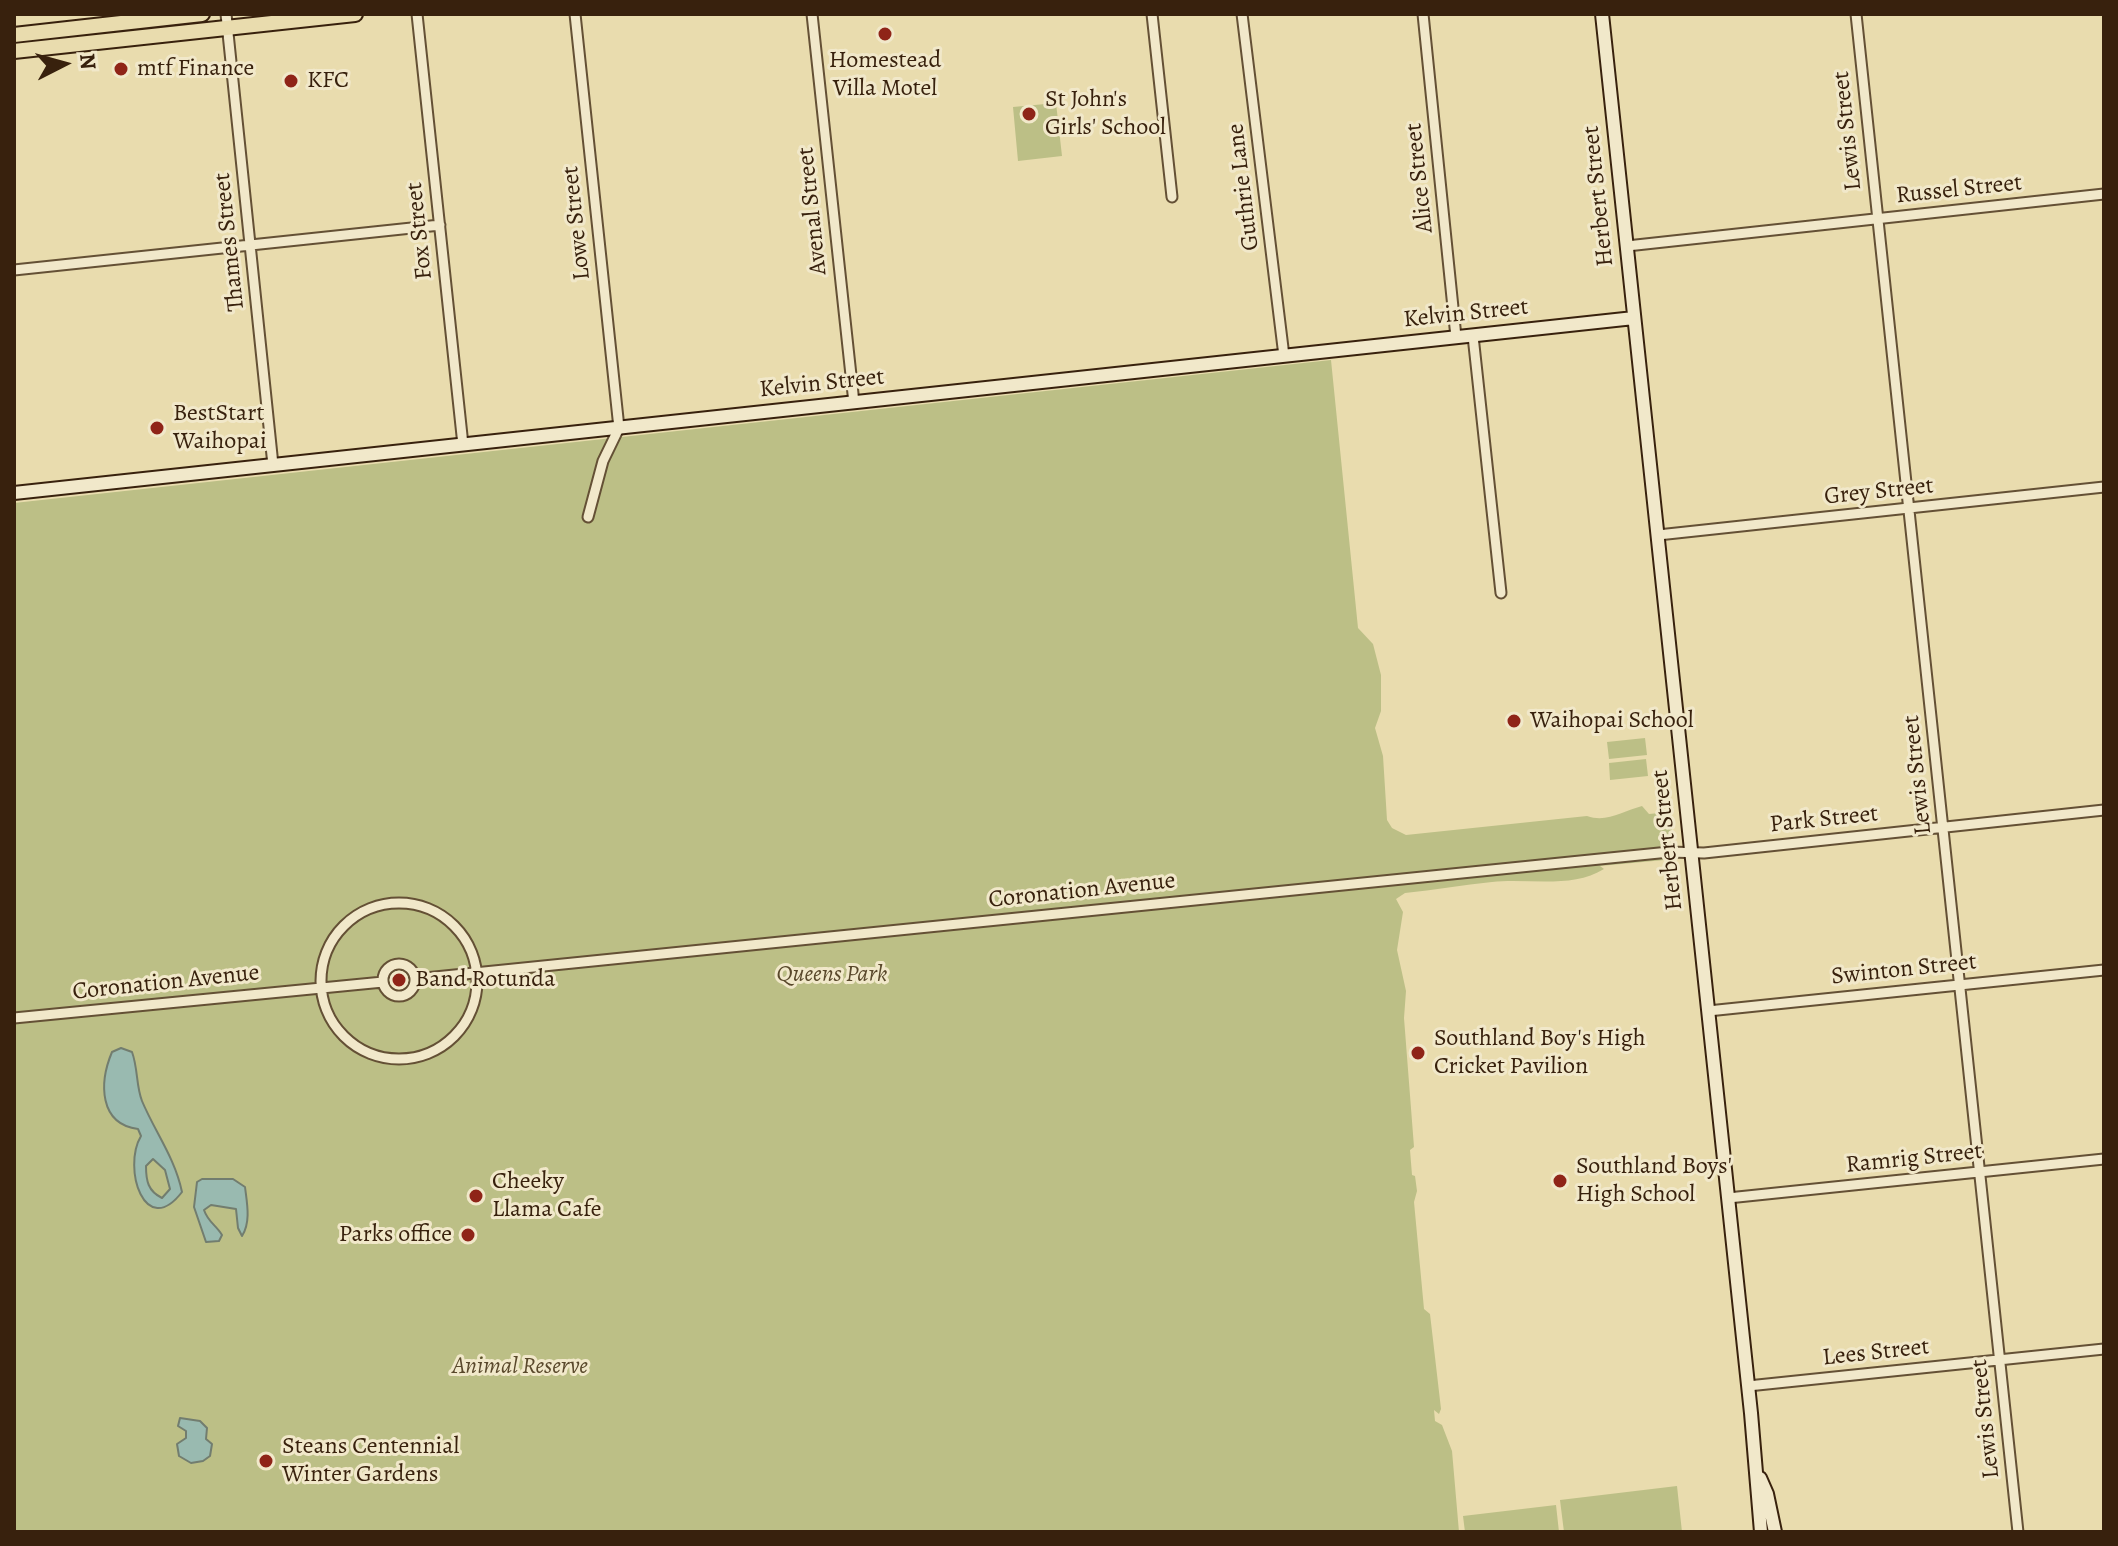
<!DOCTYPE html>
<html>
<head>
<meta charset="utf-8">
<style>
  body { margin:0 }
  #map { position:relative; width:2118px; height:1546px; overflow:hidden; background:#e9dcae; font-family:Alegreya,serif }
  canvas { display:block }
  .frame { position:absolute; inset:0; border:16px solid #38210d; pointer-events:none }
  .north { position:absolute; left:24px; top:24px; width:80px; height:80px; -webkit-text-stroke:6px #f1e8ca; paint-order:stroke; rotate:84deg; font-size:22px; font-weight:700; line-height:32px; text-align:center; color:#38210d }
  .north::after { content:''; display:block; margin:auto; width:28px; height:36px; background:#38210d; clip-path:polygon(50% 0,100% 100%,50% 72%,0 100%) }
</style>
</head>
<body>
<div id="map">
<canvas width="2118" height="1546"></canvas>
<div class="frame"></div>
<div class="north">N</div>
</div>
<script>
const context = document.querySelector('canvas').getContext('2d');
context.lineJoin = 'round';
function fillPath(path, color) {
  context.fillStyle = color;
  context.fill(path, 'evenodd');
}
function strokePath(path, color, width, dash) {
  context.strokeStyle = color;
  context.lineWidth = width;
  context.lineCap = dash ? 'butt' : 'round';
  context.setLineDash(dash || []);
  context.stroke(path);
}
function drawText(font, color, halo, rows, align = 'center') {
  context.font = font + ' Alegreya,serif';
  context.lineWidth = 6;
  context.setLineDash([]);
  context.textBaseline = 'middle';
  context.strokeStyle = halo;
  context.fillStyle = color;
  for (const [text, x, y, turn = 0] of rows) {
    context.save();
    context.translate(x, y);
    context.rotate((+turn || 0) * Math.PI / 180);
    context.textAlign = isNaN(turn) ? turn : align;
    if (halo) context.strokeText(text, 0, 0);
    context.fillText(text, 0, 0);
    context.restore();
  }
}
const green = new Path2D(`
  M1056 103 1062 156 1018 161 1013 107Z
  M1331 360 1358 628 1373 644 1381 675V711L1375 728 1383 756 1387 820 1392 828 1406 835 1587 816C1607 823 1623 811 1642 806L1649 814 1670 812 1675 859 1600 866 1604 869C1572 889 1528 878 1492 882 1463 885 1434 890 1405 893L1396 899 1403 912 1397 950 1406 991 1404 1018 1414 1147 1410 1150 1412 1175 1415 1176 1417 1191 1414 1202 1424 1309 1430 1314 1441 1409 1439 1414 1434 1410 1435 1421 1442 1425 1452 1451 1459 1532H14V503Z
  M1645 738 1647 755 1609 759 1607 742Z
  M1646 759 1648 776 1610 780 1609 763Z
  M1677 1486 1682 1532H1564L1560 1500Z
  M1556 1505 1559 1532H1465L1463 1516Z`);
const water = new Path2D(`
  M121 1048 132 1052C138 1068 136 1086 142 1101 155 1132 175 1158 182 1192 145 1240 122 1168 141 1136L138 1129C99 1124 99 1083 112 1052ZM153 1159 165 1170 170 1189 162 1198C148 1191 146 1181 146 1166Z
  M202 1179H233L245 1187C247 1203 251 1222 242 1236L238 1228 236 1209 211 1205 204 1210C208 1222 216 1225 222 1235L219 1241 206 1242 194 1207 197 1182Z
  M180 1418 200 1421 207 1428 206 1439 212 1444 210 1456 203 1461 191 1463 179 1456 177 1444 186 1438V1431L178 1426Z`);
const street = new Path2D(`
  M226 14 273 465
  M417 14 463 445
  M575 14 619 428 603 461 588 517
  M812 14 854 403
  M1152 14 1172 197
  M1242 14 1284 356
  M1423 14 1456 337
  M1856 14 2018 1532
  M1627 246 2104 194
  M14 270 440 225
  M1473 336 1501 593
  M1658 535 2104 487
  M321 981a78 78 0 1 1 156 0a78 78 0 1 1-156 0Z
  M383 980a16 16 0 1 1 32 0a16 16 0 1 1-32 0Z
  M415 979 1669 852 1704 853 2104 810
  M1708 1011 2104 970
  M14 1018 383 982
  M1728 1198 2104 1159
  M1748 1386 2104 1349`);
const secondary = new Path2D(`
  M1602 14 1751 1413 1761 1532
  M14 493 1634 318
  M1760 1478 1767 1494 1775 1532`);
const primary = new Path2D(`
  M14 35 202 14
  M14 51 355 14`);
const markers = [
  [885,34,8,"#8f2418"],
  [121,69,8,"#8f2418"],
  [291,81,8,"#8f2418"],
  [1029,114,8,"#8f2418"],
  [157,428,8,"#8f2418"],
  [1514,721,8,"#8f2418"],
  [399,980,8,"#8f2418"],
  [1418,1053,8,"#8f2418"],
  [1560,1181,8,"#8f2418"],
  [476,1196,8,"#8f2418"],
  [468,1235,8,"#8f2418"],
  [266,1461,8,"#8f2418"]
];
const poiNames = [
  ["Homestead",885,61,"center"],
  ["Villa Motel",885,89,"center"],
  ["mtf Finance",137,69],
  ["KFC",307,81],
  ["St John's",1045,100],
  ["Girls' School",1045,128],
  ["BestStart",173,414],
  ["Waihopai",173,442],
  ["Waihopai School",1530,721],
  ["Band Rotunda",415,980],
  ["Southland Boy's High",1434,1039],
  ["Cricket Pavilion",1434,1067],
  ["Southland Boys'",1576,1167],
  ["High School",1576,1195],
  ["Cheeky",492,1182],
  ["Llama Cafe",492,1210],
  ["Parks office",452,1235,"right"],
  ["Steans Centennial",282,1447],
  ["Winter Gardens",282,1475]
];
const streetNames = [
  ["Lewis Street",1848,131,-96],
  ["Alice Street",1420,178,-96],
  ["Guthrie Lane",1244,187,-97],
  ["Russel Street",1959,190,-6],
  ["Herbert Street",1599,196,-96],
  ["Avenal Street",813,211,-96],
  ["Lowe Street",577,223,-96],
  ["Fox Street",420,231,-96],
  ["Thames Street",230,242,-96],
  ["Kelvin Street",1466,314,-6],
  ["Kelvin Street",822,384,-6],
  ["Grey Street",1879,492,-6],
  ["Lewis Street",1918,775,-96],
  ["Park Street",1824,820,-6],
  ["Herbert Street",1668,840,-96],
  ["Coronation Avenue",1082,891,-6],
  ["Swinton Street",1904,970,-6],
  ["Coronation Avenue",166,983,-6],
  ["Ramrig Street",1914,1159,-6],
  ["Lees Street",1876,1353,-6],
  ["Lewis Street",1986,1419,-96]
];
const parkNames = [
  ["Queens Park",832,975],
  ["Animal Reserve",520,1367]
];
fillPath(green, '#bcbf86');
fillPath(water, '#99bab0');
strokePath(water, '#727d6f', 2);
strokePath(street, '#645035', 13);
strokePath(secondary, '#38210d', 16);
strokePath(primary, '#38210d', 18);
strokePath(street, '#f1e8ca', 9);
strokePath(secondary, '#f1e8ca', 12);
strokePath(primary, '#e9dcae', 14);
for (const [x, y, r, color] of markers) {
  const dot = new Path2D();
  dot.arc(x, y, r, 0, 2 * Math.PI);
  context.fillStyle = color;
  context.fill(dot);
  strokePath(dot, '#f1e8ca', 3);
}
drawText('24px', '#38210d', '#f1e8ca', poiNames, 'left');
drawText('24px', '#38210d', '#f1e8ca', streetNames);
drawText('italic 24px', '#59482b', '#f1e8ca', parkNames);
</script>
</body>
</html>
